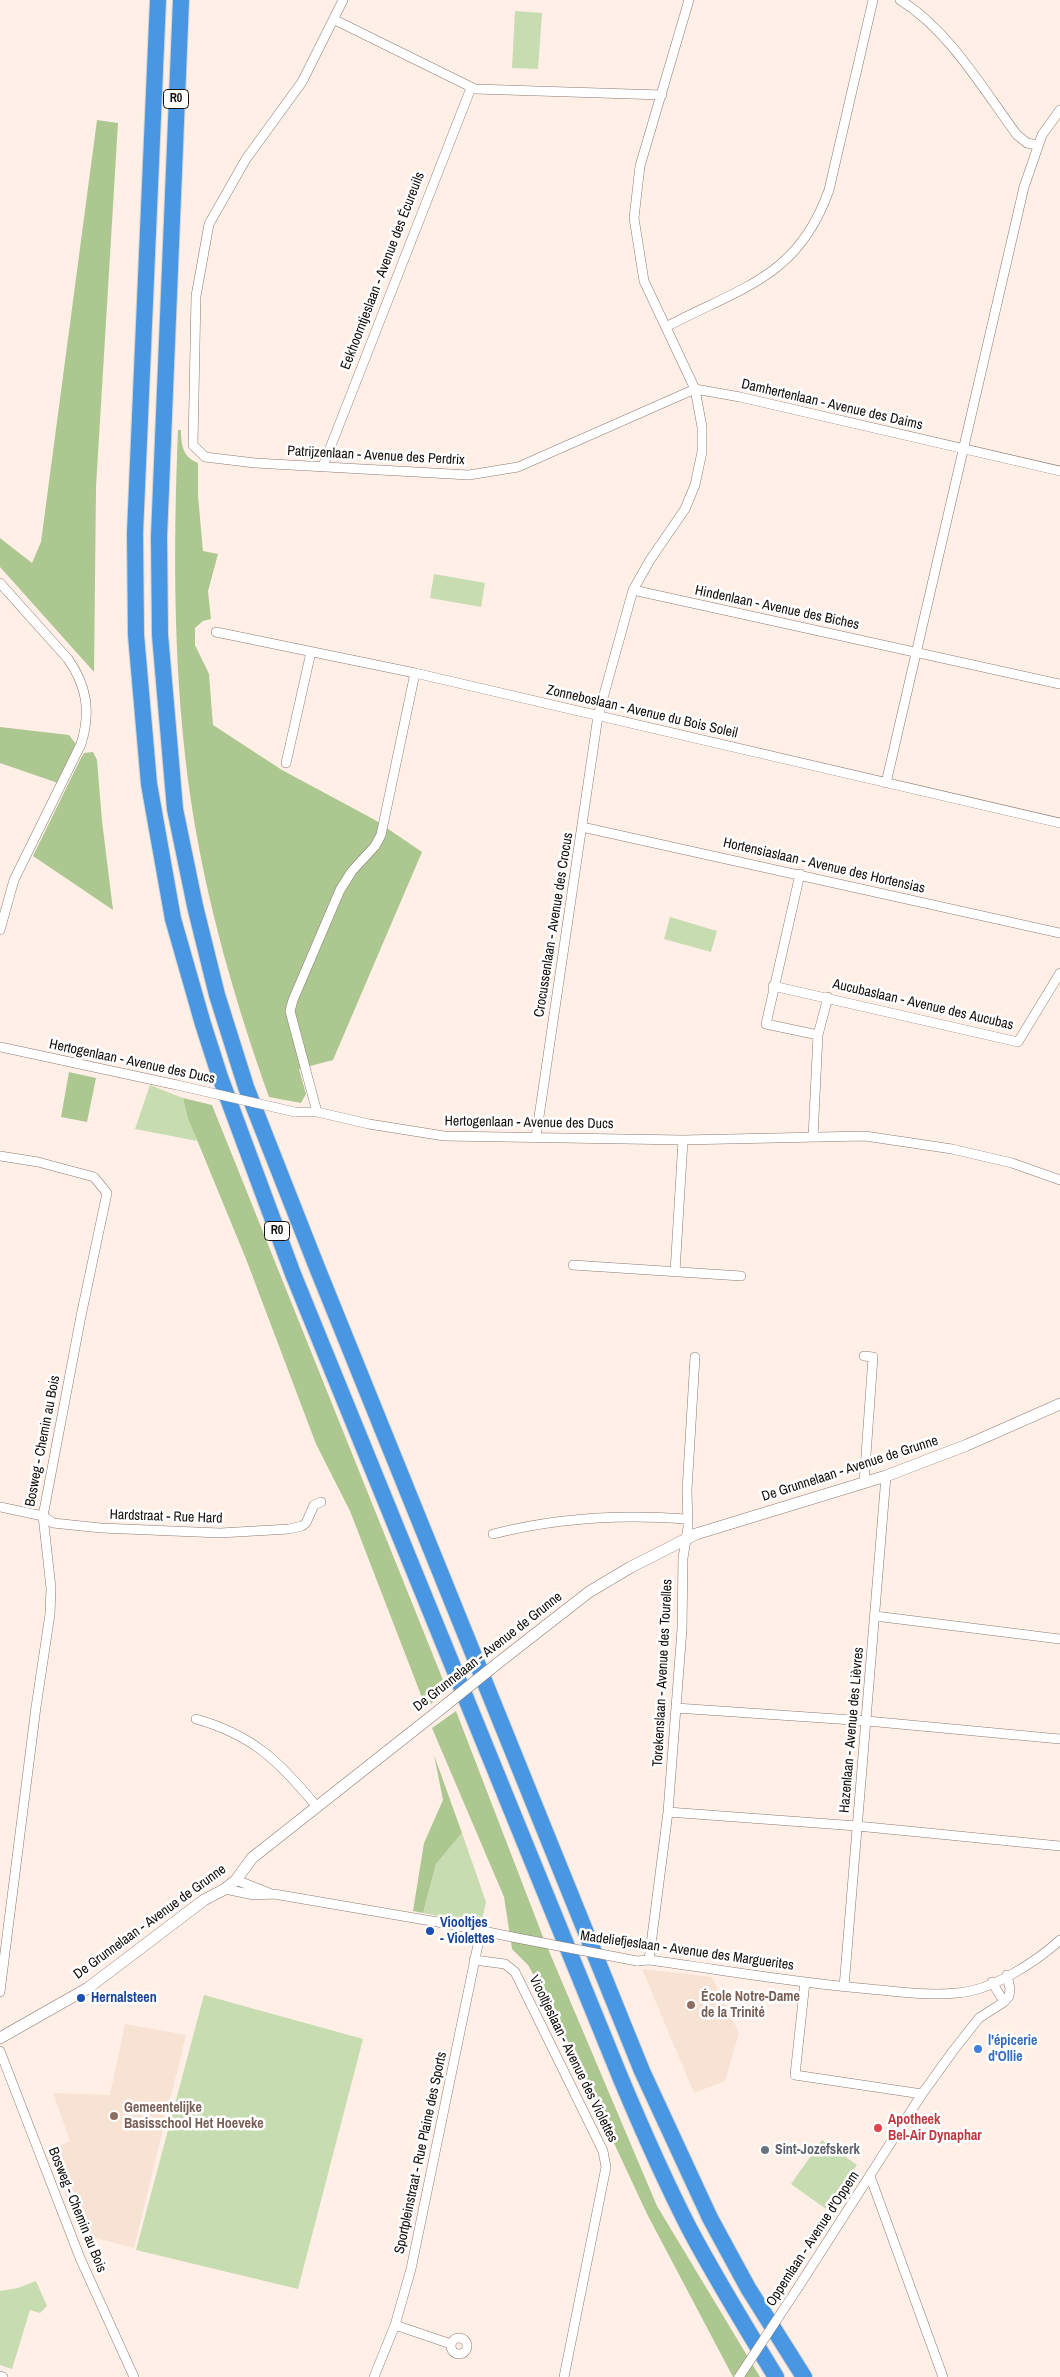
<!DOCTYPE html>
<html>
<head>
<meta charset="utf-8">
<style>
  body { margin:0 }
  canvas { display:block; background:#ffefe6 }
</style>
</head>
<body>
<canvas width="1060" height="2377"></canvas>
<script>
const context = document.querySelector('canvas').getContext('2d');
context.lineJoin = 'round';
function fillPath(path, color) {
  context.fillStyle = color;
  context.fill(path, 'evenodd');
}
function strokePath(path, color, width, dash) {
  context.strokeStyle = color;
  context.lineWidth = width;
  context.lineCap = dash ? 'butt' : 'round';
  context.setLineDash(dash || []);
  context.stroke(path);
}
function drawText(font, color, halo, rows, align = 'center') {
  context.font = font + ' "Archivo Narrow",sans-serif';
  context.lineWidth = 5;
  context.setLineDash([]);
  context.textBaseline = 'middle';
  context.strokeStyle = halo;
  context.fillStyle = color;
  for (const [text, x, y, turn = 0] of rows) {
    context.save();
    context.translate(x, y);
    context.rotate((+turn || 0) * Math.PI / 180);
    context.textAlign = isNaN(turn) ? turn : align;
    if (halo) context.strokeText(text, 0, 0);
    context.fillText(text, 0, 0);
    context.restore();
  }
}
const built = new Path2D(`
  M642 1969 712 1977 739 2033 725 2081 694 2093Z
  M125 2024 186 2035 134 2248 81 2234 49 2151 70 2141 53 2093 110 2095Z`);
const green = new Path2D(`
  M515 11 542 13 538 69 512 68Z
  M434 574 485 583 481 607 430 598Z
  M670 917 717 931 711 952 664 939Z
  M150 1085 183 1098 197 1141 135 1129Z
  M462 1833 486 1902 481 1925 423 1913 436 1864Z
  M204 1995 363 2039 298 2289 136 2250Z
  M822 2140 857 2165 826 2209 791 2184Z
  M36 2281 47 2306 40 2313 30 2310 12 2369 0 2365V2291L18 2288Z`);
const forest = new Path2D(`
  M97 120 118 123 96 487 94 672 0 567V538L32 563 41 542Z
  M178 430H181C181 445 183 457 198 463V496L203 551 218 554 208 591 211 619 203 621 195 628V645L209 674 213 725 282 770 375 820 422 852 333 1060 299 1069 306 1094 301 1103 269 1097C235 1001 206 902 191 801 173 678 173 553 178 430Z
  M0 727 69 735 76 744 58 783 0 763Z
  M93 752 97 760 102 821 113 910 33 856 80 760 84 753Z
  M69 1072 96 1078 87 1122 61 1117Z
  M183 1098 212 1105 447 1690 426 1708 350 1511 316 1444 246 1259 188 1118Z
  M456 1711 543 1937 657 2206 760 2377H733L647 2214 544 1993 528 1965 512 1949 504 1897 432 1728Z
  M434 1755 462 1833 436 1864 423 1913 413 1911 424 1843 443 1800Z`);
const minor = new Path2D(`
  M343 0 302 82 246 159 209 224 196 296 193 445 205 457 255 463 469 475 518 467 695 389
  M900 0C949 30 983 89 1017 135L1027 143 1037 145
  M335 20 475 89 662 95
  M666 327C741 287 798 278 829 190L873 0
  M695 389 740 397 1060 471
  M323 466 471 88
  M0 583 68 659C87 686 91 712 81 744L14 880 0 930
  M633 590 1060 684
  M216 632 415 673 1060 823
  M286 763 311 652
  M886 783 1024 187 1042 135 1060 110
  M582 827 1060 933
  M800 874 766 1024 818 1035
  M773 986 1018 1042 1060 973
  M0 1047 177 1085
  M295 1112H317L369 1124 444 1136 683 1140 865 1136 952 1149 1012 1163 1060 1180
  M317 1112 290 1011 293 1000 340 890 352 871 375 846 381 835 415 673
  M536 1137 598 716 633 590 650 560 685 509 695 485 702 452V427L695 389 644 281 634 218 640 166 689 0
  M813 1137 818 1035 828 997
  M0 1156 38 1162 94 1177 107 1193 81 1316 43 1516 51 1588 50 1614 36 1707 0 1992
  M573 1265 741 1276
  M675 1272 683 1140
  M864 1483 873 1357 864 1356
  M0 1507 43 1516 53 1523 101 1528 220 1533 289 1529 302 1526 306 1523 314 1505 321 1502
  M493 1534C555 1518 623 1514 687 1519
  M875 1616 1060 1639
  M676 1708 867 1721 1060 1739
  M196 1719C253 1735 280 1762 317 1807
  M668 1812 857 1826 1060 1846
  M236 1880 269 1893
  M225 1889 254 1895 274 1894 449 1924 512 1937
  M474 1960 505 1964 515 1972 603 2151 606 2167 564 2377
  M649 1960 668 1812 682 1629 683 1558 688 1527 687 1490 695 1357
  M637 1961 649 1960C723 1970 796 1983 870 1989 899 1992 929 1996 957 1993 991 1991 1036 1962 1060 1940
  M805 1982 795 2075 922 2094
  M992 1982 1004 2002
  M844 1987 886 1476
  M0 2051 80 2258 134 2377
  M870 2176 943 2377
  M799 2286 922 2094 953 2051 979 2018 1004 2002 1009 1996 1010 1989 1007 1975
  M395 2325 451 2344
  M451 2346a8 8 0 1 1 16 0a8 8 0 1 1-16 0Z
  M0 2376 3 2377
  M374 2377 395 2325 411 2269 481 1930`);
const tertiary = new Path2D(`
  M498 1663 589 1592 631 1567 696 1534 886 1476 967 1445 1060 1404
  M0 2038 88 1988 204 1900 225 1889 236 1880 252 1858 437 1712`);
const motorway = new Path2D(`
  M158 0 135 533 136 635 149 784 173 919 203 1024 220 1077 293 1274 621 2079C642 2129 664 2179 689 2228 716 2279 746 2328 776 2377
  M181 0 159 537 160 635 175 809 195 906 217 995 246 1087 316 1265 642 2071 710 2218 748 2288 804 2377`);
const minorBridge = new Path2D(`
  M177 1085 295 1112
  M512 1937 637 1961
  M739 2377 799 2286`);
const tertiaryBridge = new Path2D(`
  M437 1712 498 1663`);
const markers = [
  [430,1931,5,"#1a4fb4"],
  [81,1998,5,"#1a4fb4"],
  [691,2005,5,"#8d6e63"],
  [978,2049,5,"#3f7fe0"],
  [114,2116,5,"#8d6e63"],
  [878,2128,5,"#e0444e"],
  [765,2150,5,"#6b7280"]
];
const shields = [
  [176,99,25],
  [277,1231,25]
];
const shieldNames = [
  ["R0",176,99],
  ["R0",277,1231]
];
const streetNames = [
  ["Eekhoorntjeslaan - Avenue des Écureuils",383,271,-69],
  ["Damhertenlaan - Avenue des Daims",832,405,13],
  ["Patrijzenlaan - Avenue des Perdrix",376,456,3],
  ["Hindenlaan - Avenue des Biches",777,608,12],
  ["Zonneboslaan - Avenue du Bois Soleil",642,712,13],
  ["Hortensiaslaan - Avenue des Hortensias",824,866,13],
  ["Crocussenlaan - Avenue des Crocus",554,925,-81],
  ["Aucubaslaan - Avenue des Aucubas",923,1005,13],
  ["Hertogenlaan - Avenue des Ducs",132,1062,12],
  ["Hertogenlaan - Avenue des Ducs",529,1123,1],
  ["Bosweg - Chemin au Bois",43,1441,-79],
  ["De Grunnelaan - Avenue de Grunne",850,1469,-18],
  ["Hardstraat - Rue Hard",166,1517,2],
  ["De Grunnelaan - Avenue de Grunne",488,1652,-38],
  ["Torekenslaan - Avenue des Tourelles",663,1673,-87],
  ["Hazenlaan - Avenue des Lièvres",852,1730,-85],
  ["De Grunnelaan - Avenue de Grunne",150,1922,-36],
  ["Madeliefjeslaan - Avenue des Marguerites",687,1951,8],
  ["Viooltjeslaan - Avenue des Violettes",573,2059,64],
  ["Sportpleinstraat - Rue Plaine des Sports",421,2153,-78],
  ["Bosweg - Chemin au Bois",77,2210,68],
  ["Oppemlaan - Avenue d'Oppem",813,2239,-57]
];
const transitNames = [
  ["Viooltjes",440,1923],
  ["- Violettes",440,1939],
  ["Hernalsteen",91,1998]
];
const educationNames = [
  ["École Notre-Dame",701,1997],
  ["de la Trinité",701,2013],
  ["Gemeentelijke",124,2108],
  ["Basisschool Het Hoeveke",124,2124]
];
const shopNames = [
  ["l'épicerie",988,2041],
  ["d'Ollie",988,2057]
];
const healthNames = [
  ["Apotheek",888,2120],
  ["Bel-Air Dynaphar",888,2136]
];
const worshipNames = [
  ["Sint-Jozefskerk",775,2150]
];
fillPath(built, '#f7e2d4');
fillPath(green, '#c7dcb0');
fillPath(forest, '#adc790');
strokePath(minor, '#897b73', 10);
strokePath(tertiary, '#897b73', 12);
strokePath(motorway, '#d5d4d3', 18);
strokePath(minor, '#fff', 9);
strokePath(tertiary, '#fff', 11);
strokePath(motorway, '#4997e3', 16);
strokePath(minorBridge, '#897b73', 10, []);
strokePath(tertiaryBridge, '#897b73', 12, []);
strokePath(minorBridge, '#fff', 9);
strokePath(tertiaryBridge, '#fff', 11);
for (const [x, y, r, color] of markers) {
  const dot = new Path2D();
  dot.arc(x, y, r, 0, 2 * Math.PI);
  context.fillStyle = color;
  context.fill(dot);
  strokePath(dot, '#fff', 2);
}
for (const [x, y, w] of shields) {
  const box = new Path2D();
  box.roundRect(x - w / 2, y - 9.5, w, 19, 4);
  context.fillStyle = '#fff';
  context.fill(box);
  strokePath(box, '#140f0c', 1);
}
drawText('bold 12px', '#140f0c', null, shieldNames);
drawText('14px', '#140f0c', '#fff', streetNames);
drawText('bold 14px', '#164399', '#fff', transitNames, 'left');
drawText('bold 14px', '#785e54', '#fff', educationNames, 'left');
drawText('bold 14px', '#366cbe', '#fff', shopNames, 'left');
drawText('bold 14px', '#be3a42', '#fff', healthNames, 'left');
drawText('bold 14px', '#5b616d', '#fff', worshipNames, 'left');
</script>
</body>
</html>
